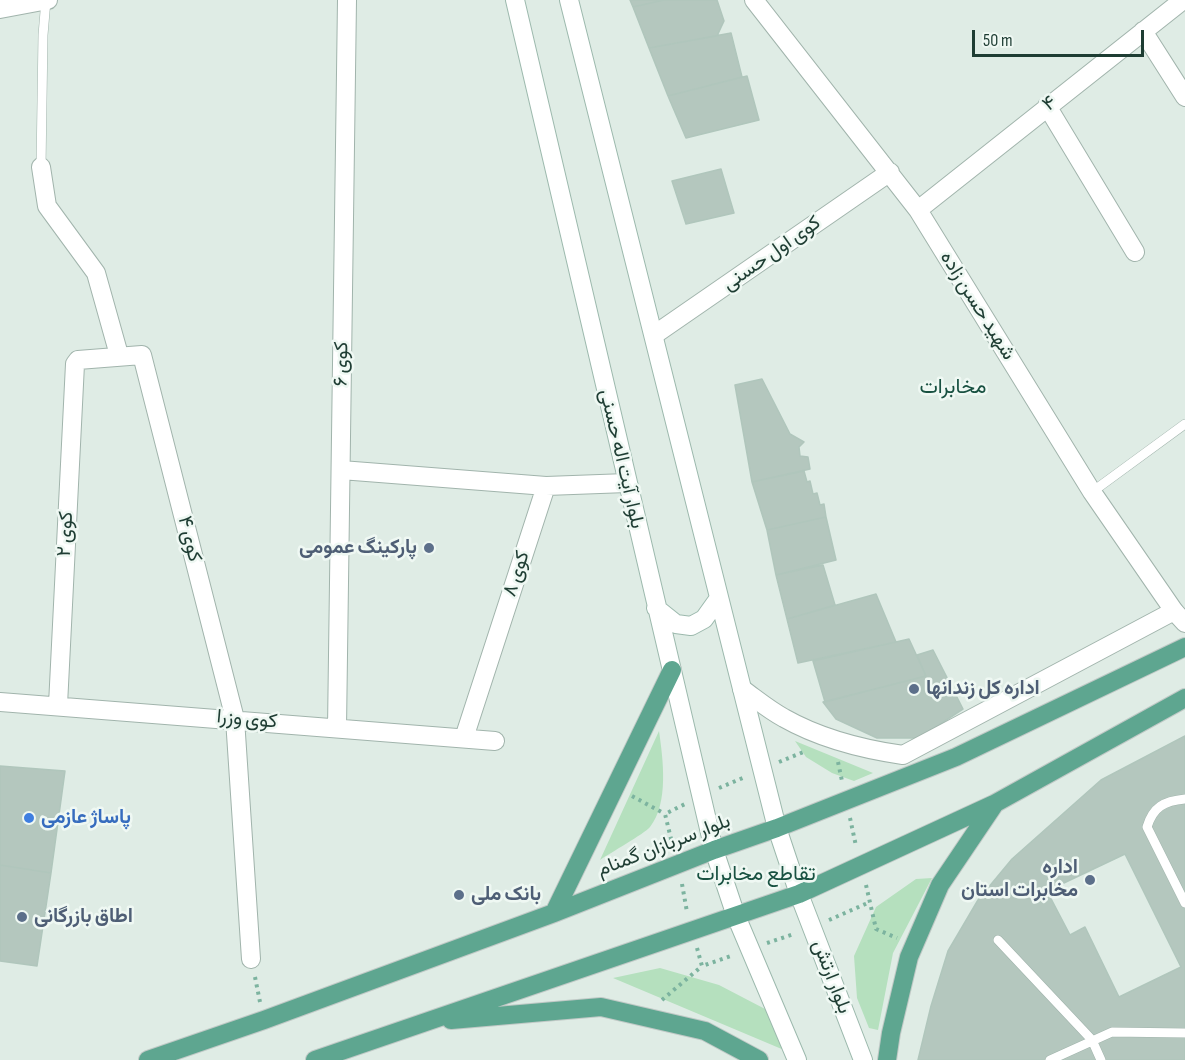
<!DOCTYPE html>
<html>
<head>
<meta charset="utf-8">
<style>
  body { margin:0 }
  #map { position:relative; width:1185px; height:1060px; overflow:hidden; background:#dfece5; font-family:"Sofia Sans Condensed",sans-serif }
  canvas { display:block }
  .scale { position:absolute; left:972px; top:30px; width:172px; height:27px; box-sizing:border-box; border:3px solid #1e3d33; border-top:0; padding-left:8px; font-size:18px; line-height:21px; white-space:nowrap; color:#1e3d33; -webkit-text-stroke:4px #eff8f3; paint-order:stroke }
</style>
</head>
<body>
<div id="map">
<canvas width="1185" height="1060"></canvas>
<div class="scale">50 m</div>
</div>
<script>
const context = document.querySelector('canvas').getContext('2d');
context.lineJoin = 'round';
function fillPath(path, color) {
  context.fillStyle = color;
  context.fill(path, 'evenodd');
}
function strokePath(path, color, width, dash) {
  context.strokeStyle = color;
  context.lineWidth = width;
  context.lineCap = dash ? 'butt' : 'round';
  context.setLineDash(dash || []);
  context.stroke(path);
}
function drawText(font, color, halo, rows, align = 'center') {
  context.font = font + ' "Sofia Sans Condensed",Vazirmatn,sans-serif';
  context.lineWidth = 5;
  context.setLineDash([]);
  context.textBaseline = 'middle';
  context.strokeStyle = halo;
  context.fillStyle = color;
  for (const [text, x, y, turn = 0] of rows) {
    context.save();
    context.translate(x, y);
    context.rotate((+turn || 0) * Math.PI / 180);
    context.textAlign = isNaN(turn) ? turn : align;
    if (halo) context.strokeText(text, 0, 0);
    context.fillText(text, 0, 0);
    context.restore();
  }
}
const green = new Path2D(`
  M659 731C663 759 669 803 650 827 644 834 610 853 600 860Z
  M795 741 873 773 854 781 832 773 806 757Z
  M932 878 893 953 878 1030 869 1028 857 998 854 956 876 907 916 879Z
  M660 968 719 985 767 1010 784 1050 613 978Z`);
const building = new Path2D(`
  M630 0H664L633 7Z
  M664 0H717L724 21 717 36 649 48 633 7Z
  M731 33 742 77 668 96 649 48Z
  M747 76 759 120 686 138 668 96Z
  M721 169 734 213 686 224 672 181Z
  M762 379 790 434 804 442 799 447 800 456 808 457 810 469 752 482 735 385Z
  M804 471 807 482 810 481 813 494 817 493 820 505 824 504 826 517 767 530 752 482Z
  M826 517 836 560 776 575 767 530Z
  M823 565 835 605 787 619 776 575Z
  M876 594 896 642 798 663 787 619Z
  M909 639 926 676 825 702 813 661Z
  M933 650 963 709 919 738H877L836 719 823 702 926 676 917 655Z
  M1185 736V1060H918L931 1006 948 951 978 900 1012 859 1101 780Z
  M0 766 65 771 51 873 0 865Z
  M1125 854 1181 967 1119 997 1085 927 1070 935 1047 891Z
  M0 865 51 873 37 966 0 961Z`);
const path = new Path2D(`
  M779 762 806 751
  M838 762 842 781
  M719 788 745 777
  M632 796 665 814
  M850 818 856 846
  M673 847 665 814 685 804
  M682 884 687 912
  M866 885 876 929 897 938
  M829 920 870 902
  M767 943 794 934
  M697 948 702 966 731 956
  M255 977 260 1002
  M662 1000 702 966`);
const service = new Path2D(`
  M41 167 43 35 46 0
  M1092 492 1185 424
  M1185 799C1164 801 1153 807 1147 827L1185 903
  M998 940 1092 1040 1101 1060
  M1050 1060 1112 1032 1185 1033`);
const minor = new Path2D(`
  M754 0 918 210 1092 492 1174 611 1185 623
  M0 9 48 0
  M1143 31 1185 97
  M1047 106 1135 252
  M41 167 47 206 96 273 119 355
  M918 210 1183 0
  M654 335 890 172
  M341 470 546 486 627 483
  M0 702 495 741
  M58 705 75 364 78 360 142 355 235 719 251 959
  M337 728 347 0
  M464 738 546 486`);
const tertiary = new Path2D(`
  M742 689C756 699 769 710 784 718 821 739 861 749 903 755L1174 611`);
const secondary = new Path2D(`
  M515 0 714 850 736 916 797 1060
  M569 0 777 828 799 894 863 1060
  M656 608 676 624 691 626 704 619 719 598`);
const primary = new Path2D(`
  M554 913 672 670
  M451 1020 601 1007 705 1031 759 1060
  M148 1060 264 1020 554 913 714 850 777 828 956 757 1185 647
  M315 1060 799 894 994 804 1185 698
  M887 1060 891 1033 909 957 940 885 994 805`);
const markers = [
  [429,548,6,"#5c6f8a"],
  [914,689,6,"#5c6f8a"],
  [29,818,6,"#3f7fe0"],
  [1090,880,6,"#5c6f8a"],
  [459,895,6,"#5c6f8a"],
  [22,917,6,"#5c6f8a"]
];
const streetNames = [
  ["۴",1050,104,-38],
  ["کوی اول حسنی",772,254,-35],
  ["شهید حسن زاده",977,306,58],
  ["کوی ۶",342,364,-89],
  ["بلوار آیت اله حسنی",621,459,77],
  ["کوی ۲",66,534,-87],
  ["کوی ۴",189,539,76],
  ["کوی ۸",517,574,-72],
  ["کوی وزرا",247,720,5],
  ["بلوار سربازان گمنام",664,846,-21],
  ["بلوار ارتش",831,977,69]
];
const serviceNames = [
  ["پارکینگ عمومی",417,548,"right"],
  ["اداره کل زندانها",926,689],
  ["اداره",1078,868,"right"],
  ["مخابرات استان",1078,891,"right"],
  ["بانک ملى",471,895],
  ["اطاق بازرگانی",34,917]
];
const shopNames = [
  ["پاساژ عازمی",41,818]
];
const neighbourhoodNames = [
  ["مخابرات",953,388],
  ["تقاطع مخابرات",756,875]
];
fillPath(green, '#b5e0be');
fillPath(building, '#b4c7be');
strokePath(building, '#b0c6bc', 1.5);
strokePath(service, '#a1b4ac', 10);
strokePath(minor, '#a1b4ac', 20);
strokePath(tertiary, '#a1b4ac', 20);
strokePath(secondary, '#9cb9ad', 20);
strokePath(primary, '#c0c9c6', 20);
strokePath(path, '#7cb39f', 4, [3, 4.5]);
strokePath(service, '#fff', 9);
strokePath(minor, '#fff', 18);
strokePath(tertiary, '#fff', 18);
strokePath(secondary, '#fff', 18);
strokePath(primary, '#5ea690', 18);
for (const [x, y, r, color] of markers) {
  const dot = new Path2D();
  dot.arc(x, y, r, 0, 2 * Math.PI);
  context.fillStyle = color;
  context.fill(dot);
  strokePath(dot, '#eff8f3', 2);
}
drawText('20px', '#1e3d33', '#eff8f3', streetNames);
drawText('bold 20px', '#4e5e75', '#eff8f3', serviceNames, 'left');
drawText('bold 20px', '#366cbe', '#eff8f3', shopNames, 'left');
drawText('21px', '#185141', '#eff8f3', neighbourhoodNames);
</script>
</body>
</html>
